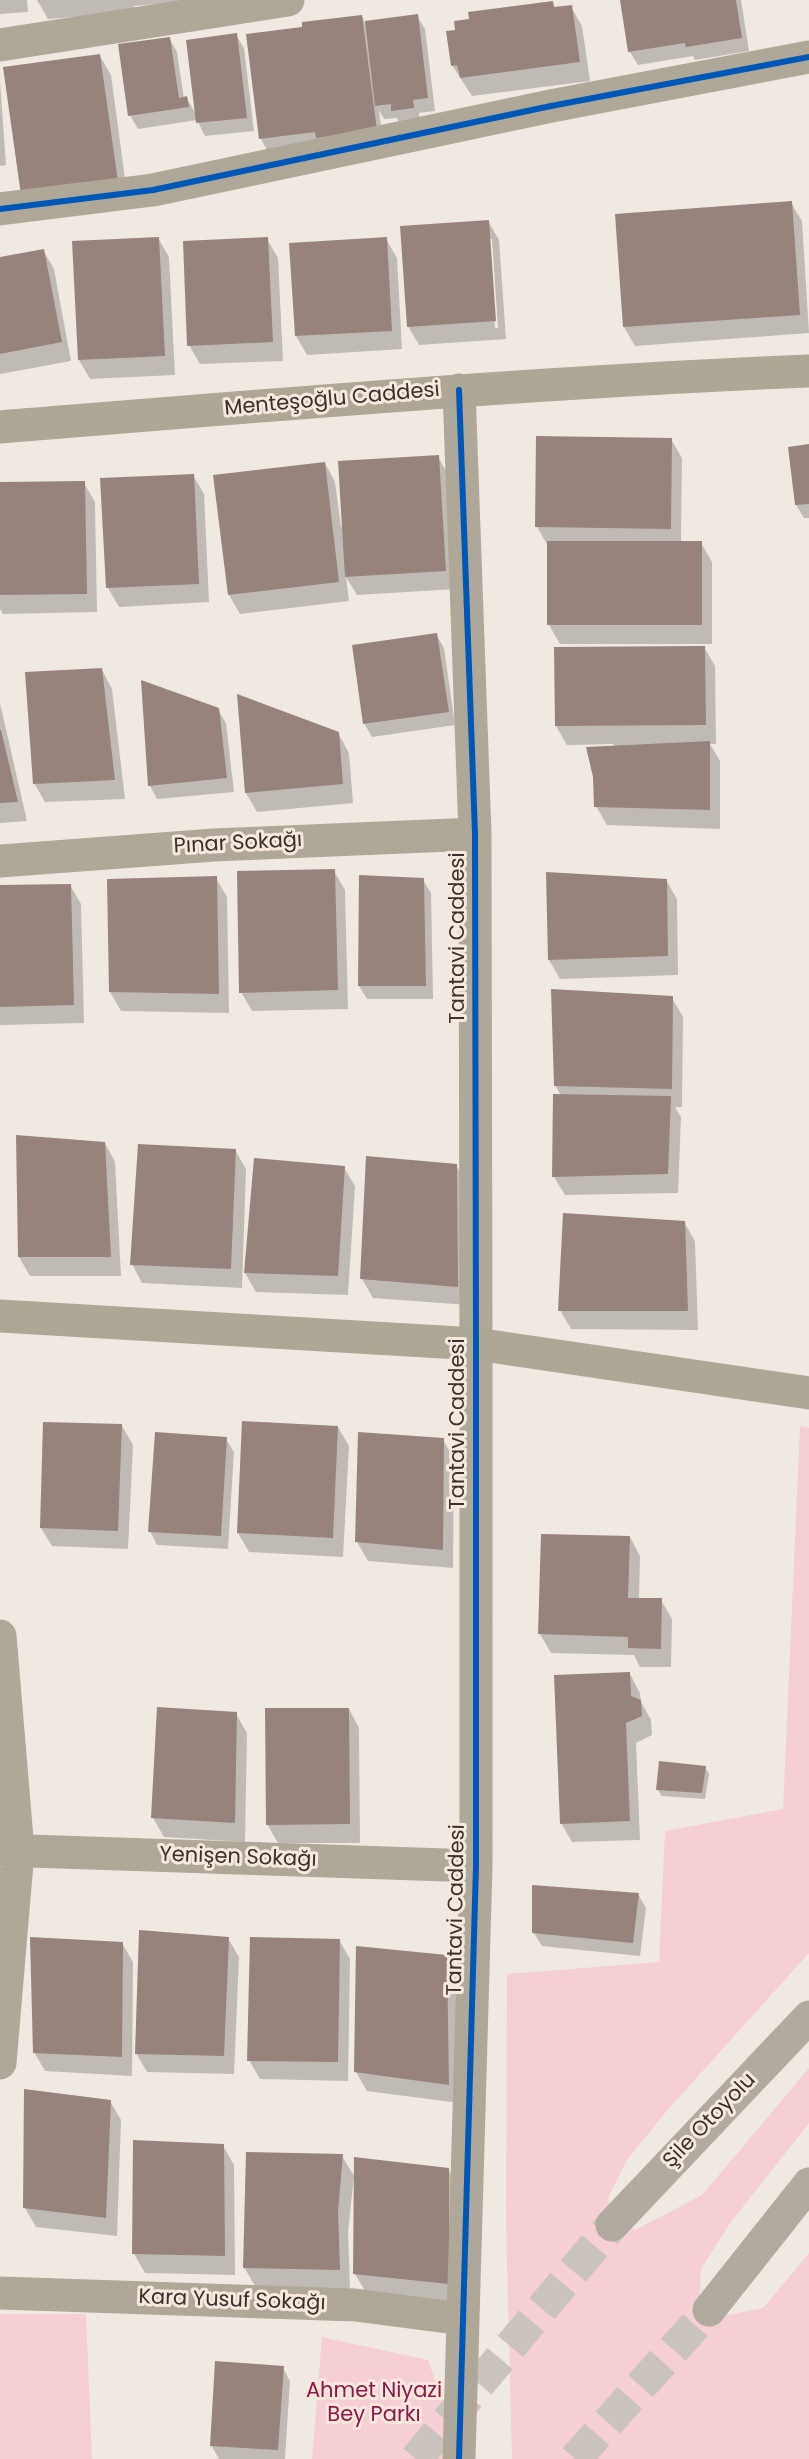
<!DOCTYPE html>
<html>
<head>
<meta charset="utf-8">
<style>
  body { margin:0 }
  canvas { display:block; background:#f0e9e2 }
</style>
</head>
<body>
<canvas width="809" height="2459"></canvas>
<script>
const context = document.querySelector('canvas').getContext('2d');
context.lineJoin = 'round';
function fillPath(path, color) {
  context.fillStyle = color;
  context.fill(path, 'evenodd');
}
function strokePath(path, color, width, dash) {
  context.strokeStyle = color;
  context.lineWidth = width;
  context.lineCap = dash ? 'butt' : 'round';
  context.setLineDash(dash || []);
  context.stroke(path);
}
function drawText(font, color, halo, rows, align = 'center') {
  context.font = font + ' Poppins,sans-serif';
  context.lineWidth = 6;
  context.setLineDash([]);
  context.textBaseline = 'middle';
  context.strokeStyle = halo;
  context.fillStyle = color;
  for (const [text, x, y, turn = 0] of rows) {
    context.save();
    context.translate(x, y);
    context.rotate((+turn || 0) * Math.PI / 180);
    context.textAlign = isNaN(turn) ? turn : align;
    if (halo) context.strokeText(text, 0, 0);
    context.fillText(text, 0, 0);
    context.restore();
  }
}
const green = new Path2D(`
  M800 1426 809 1428V1953L665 2113 627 2160 608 2198 612 2225 637 2229 702 2195 809 2068V2123L728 2226 701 2269 700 2294 709 2310 728 2315 763 2308 809 2253V2459H512L506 2225 507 1974 659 1962 665 1831 783 1809Z
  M0 2314H86L92 2459H0Z
  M322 2337 428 2360 447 2413 446 2459H312Z`);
const shadow = new Path2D(`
  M0 0H27L28 12 0 14Z
  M37 0H191V1L134 6 135 12 48 19Z
  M622 0H741L749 51 695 60 693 56 638 65 630 52Z
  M552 3 556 9 571 7 582 26 590 81 472 96 452 65Z
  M362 16 365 23 417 16 425 29 435 111 419 113 420 121 400 124 397 118 384 119 379 110 383 144 268 152 261 139 303 29Z
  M236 35 244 48 254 131 205 136 197 120 138 129 130 115 169 38 177 52 184 99 187 98 196 115Z
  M100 56 111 75 128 201 33 213Z
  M0 81 6 165 0 166Z
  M791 203 802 221 809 333 635 346 624 327Z
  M488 221 499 240 506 339 419 345 408 326ZM489 239H492L498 328H495Z
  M158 238 169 257 175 375 90 379 79 360Z
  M267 239 278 258 283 361 200 364 189 345Z
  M386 239 397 258 402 349 307 355 296 336Z
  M43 250 54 269 71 361 0 374V258Z
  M671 439 682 458 681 543H701L712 562V644H560L549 625 548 546 537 527Z
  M809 446V518H804L796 505Z
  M438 457 449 476 456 589 357 595 346 577 349 601 240 614 229 595 325 463 335 482 341 527Z
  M193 475 204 494 209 602 119 607 108 588Z
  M84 483 95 502 97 612 3 614 0 609V484Z
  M436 634 444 648 455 725 372 737 364 723Z
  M704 647 715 666 716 744H710L720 761V829L607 825 596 806 614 744 567 745 556 726Z
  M102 670 112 689 125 799 45 802 34 783Z
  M143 682 218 710 226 723 234 792 157 799 150 786Z
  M0 703 27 821 0 823Z
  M338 733 349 753 353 803 257 812 246 793Z
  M334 871 345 890 348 1009 252 1011 241 992Z
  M216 878 227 897 229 1013 121 1011 110 992Z
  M423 880 431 893 433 999H367L359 986Z
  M666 880 677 899 678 975 560 979 549 960Z
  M70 885 81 904 84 1023 0 1025V887Z
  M672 998 683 1017 682 1107H675L681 1117 678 1193 565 1195 554 1177 561 1096 555 1085Z
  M105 1143 115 1162 121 1276H30L19 1257Z
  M235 1150 246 1169 242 1288 142 1283 132 1264Z
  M456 1165 467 1184 468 1305 373 1298 362 1279Z
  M344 1168 355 1186 348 1295 256 1292 245 1273Z
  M684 1222 695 1241 698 1330 571 1329 560 1310Z
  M122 1426 133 1445 128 1549 52 1546 41 1528Z
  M338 1427 349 1446 343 1557 249 1552 238 1533Z
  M226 1439 234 1452 228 1549 157 1545 150 1531Z
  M443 1440 454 1459 453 1568 368 1561 357 1542Z
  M630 1537 640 1556 639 1599 661 1600 672 1619 671 1667H640L634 1655 551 1653 540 1634Z
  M630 1674 640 1693 641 1702 651 1720 652 1735 636 1743 640 1840 572 1842 561 1823Z
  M349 1709 359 1728 360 1843H278L267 1824Z
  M236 1714 247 1733 245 1842 164 1837 153 1818Z
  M705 1767 709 1774 705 1799 661 1796 658 1789Z
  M638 1894 646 1908 640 1956 542 1946 534 1933Z
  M228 1938 239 1957 234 2074 147 2072 136 2053Z
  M339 1940 350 1959 348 2081 260 2079 249 2060Z
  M122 1943 133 1962 132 2076 45 2071 34 2052Z
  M446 1956 457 1975 459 2103 367 2091 356 2072Z
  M110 2101 121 2120 117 2236 36 2227 25 2208Z
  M223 2146 234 2165 235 2275 145 2273 134 2254Z
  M342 2156 354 2176 348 2232 350 2289 255 2286 244 2267Z
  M448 2169 459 2188V2302L366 2293 355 2274Z
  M283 2368 290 2381 285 2459H219L211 2445Z`);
const building = new Path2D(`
  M620 0H736L742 38 686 47 685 43 628 52Z
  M553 1 554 7 572 5 580 62 460 78 457 65 451 66 446 31 455 30 454 21 469 19 468 12Z
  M418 14 428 98 413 100 414 108 391 111V104L375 106 365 21Z
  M362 15 377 130 316 138 315 132 259 139 246 34 302 27V22Z
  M237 33 247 118 196 123 186 40Z
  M170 37 179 98 187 96 189 107 128 116 118 44Z
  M100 54 118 182 21 195 3 67Z
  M792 201 800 315 623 327 615 214Z
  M489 220 496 321 407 327 400 226Z
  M159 237 165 356 78 360 72 241Z
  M268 237 273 342 187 346 183 241Z
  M387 237 392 331 295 336 289 243Z
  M44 249 62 342 0 354V257Z
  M536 436 672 438 671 529 535 527Z
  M809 444V504L795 505 788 447Z
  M439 455 446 571 345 577 338 461Z
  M325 462 339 582 228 595 213 475Z
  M194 474 199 584 106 588 100 478Z
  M85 481 87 594 0 595V482Z
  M547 541H702V625H547Z
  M437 633 449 712 363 724 352 645Z
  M705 646 706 725 555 726 554 647Z
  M102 668 115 780 33 784 25 672Z
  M141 680 219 708 227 778 148 786Z
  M237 694 339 732 343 784 245 793Z
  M0 730H1L18 802 0 803Z
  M710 741V810L594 807 593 777 586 747Z
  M335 869 338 990 239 993 237 871Z
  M546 872 667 879 668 956 548 960Z
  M359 875 424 878 426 986H358Z
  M217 876 219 994 109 992 107 879Z
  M71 884 74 1005 0 1007V885Z
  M551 989 673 996 672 1089 554 1086Z
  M553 1094 671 1096 668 1174 552 1177Z
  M16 1135 105 1142 111 1257H18Z
  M138 1144 236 1149 231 1269 130 1265Z
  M366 1156 457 1164 458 1287 360 1279Z
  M254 1158 345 1166 338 1276 244 1273Z
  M563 1213 685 1221 688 1311H558Z
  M242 1421 338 1426 333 1538 237 1533Z
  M43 1422 122 1424 118 1531 40 1528Z
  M155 1432 227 1437 221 1536 148 1532Z
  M358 1432 444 1438 443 1550 355 1542Z
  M541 1534 630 1536 628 1598H662L661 1649 628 1648V1637L538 1634Z
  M630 1672 631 1696 641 1700 642 1716 626 1723 630 1821 560 1824 554 1675Z
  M157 1707 237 1712 235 1823 151 1818Z
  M265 1708H349L350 1824 266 1825Z
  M659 1761 706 1766 702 1793 656 1790Z
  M532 1885 639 1893 633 1943 532 1933Z
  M139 1930 229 1937 224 2056 135 2054Z
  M30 1937 123 1942 122 2057 33 2053Z
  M250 1937 340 1939 338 2062 247 2061Z
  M356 1946 447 1955 449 2085 354 2072Z
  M24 2089 111 2100 106 2218 23 2208Z
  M133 2140 224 2144 225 2256 132 2254Z
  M246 2152 343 2154 338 2212 340 2270 243 2268Z
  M354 2157 449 2168V2284L353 2274Z
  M215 2361 284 2366 278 2450 210 2446Z`);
const highwayTunnel = new Path2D(`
  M416 2459 612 2225
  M575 2459 709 2310`);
const street = new Path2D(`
  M0 45 288 0
  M0 209 153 190 551 106 809 57
  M459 390 475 834 476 1344V1866L459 2459
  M0 861 214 845 475 834
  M0 1636 18 1851 0 2063
  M0 1850 476 1866
  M0 2293 355 2305 463 2319`);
const secondary = new Path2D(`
  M0 427C270 405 539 382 809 371
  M0 1316 476 1344 809 1393`);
const highway = new Path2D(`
  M612 2225 809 2017
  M709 2310 809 2184`);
const cycleway = new Path2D(`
  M0 209 153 190 551 106 809 57
  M459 390 475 834 476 1344V1866L459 2459`);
const streetNames = [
  ["Menteşoğlu Caddesi",332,400,-5],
  ["Pınar Sokağı",238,844,-3],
  ["Tantavi Caddesi",459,938,-90],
  ["Tantavi Caddesi",459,1424,-90],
  ["Yenişen Sokağı",238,1858,2],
  ["Tantavi Caddesi",457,1910,-89],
  ["Şile Otoyolu",710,2121,-46],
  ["Kara Yusuf Sokağı",232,2301,2]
];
const parkNames = [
  ["Ahmet Niyazi",374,2392],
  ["Bey Parkı",374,2416]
];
fillPath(green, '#f6cfd5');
fillPath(shadow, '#0003');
fillPath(building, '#97837c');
strokePath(highwayTunnel, '#cbc4be', 33, [33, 16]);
strokePath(street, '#afa898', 33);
strokePath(secondary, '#aea796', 33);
strokePath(highway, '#b0aa9f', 33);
strokePath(cycleway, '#0057b8', 6);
drawText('21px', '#37322d', '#f6e8dc', streetNames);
drawText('21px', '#91164a', '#f6e8dc', parkNames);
</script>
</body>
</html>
